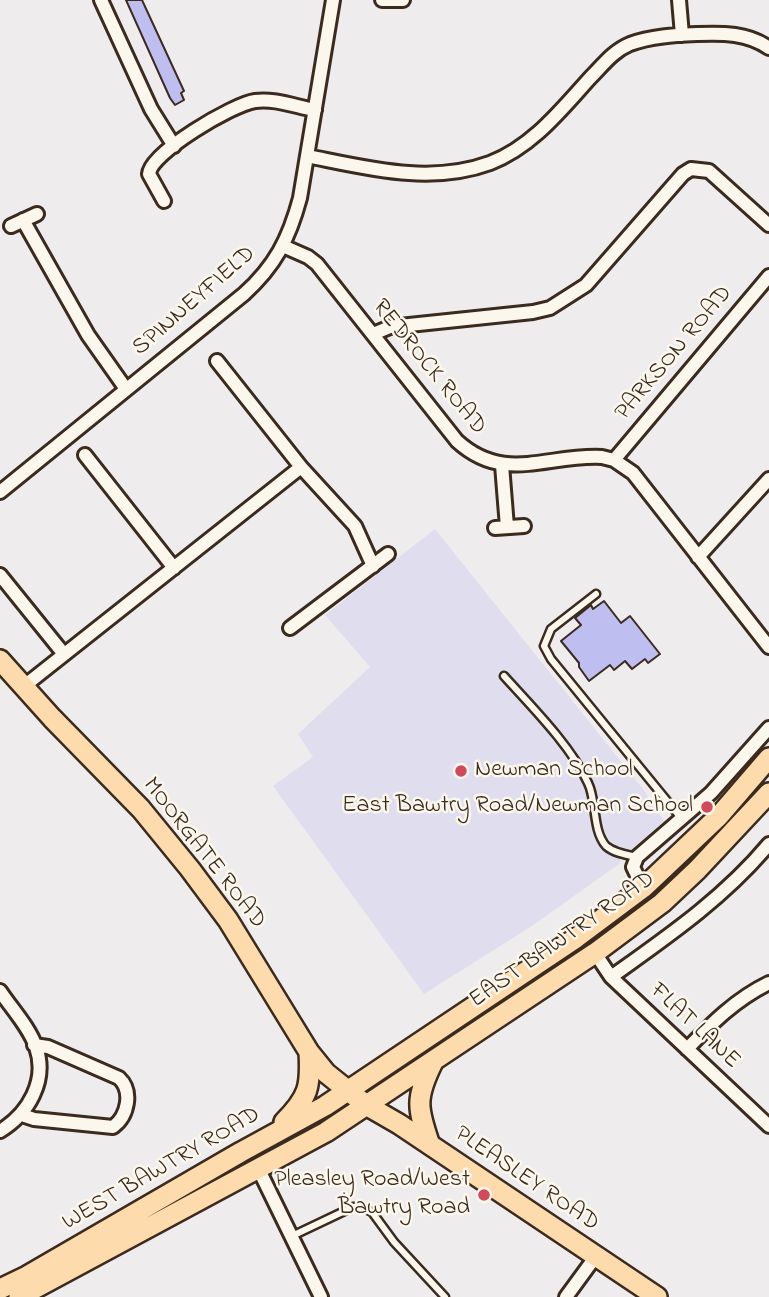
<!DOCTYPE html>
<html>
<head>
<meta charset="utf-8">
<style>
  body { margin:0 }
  canvas { display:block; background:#efeced }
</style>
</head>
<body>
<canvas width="769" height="1297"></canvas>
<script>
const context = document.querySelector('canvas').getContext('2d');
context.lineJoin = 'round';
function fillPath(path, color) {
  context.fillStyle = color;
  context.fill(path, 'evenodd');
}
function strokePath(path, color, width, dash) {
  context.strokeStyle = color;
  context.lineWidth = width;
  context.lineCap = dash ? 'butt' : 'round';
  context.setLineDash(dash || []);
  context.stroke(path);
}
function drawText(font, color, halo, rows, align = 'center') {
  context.font = font + ' "Indie Flower",sans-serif';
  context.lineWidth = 5;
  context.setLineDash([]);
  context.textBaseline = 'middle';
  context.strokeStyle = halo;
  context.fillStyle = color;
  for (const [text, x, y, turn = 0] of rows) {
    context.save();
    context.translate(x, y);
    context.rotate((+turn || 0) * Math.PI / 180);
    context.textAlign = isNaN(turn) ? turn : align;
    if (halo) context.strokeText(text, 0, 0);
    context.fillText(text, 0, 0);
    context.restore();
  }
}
const built = new Path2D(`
  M435 529 643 789 664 821 632 850H625L619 864 532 926 424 994 273 786 313 757 298 734 370 667 325 615Z`);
const building = new Path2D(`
  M126 0H142L184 91 181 93 184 100 175 105 170 98Z
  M604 601 621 623 630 616 660 654 648 663 645 659 632 669 625 661 614 670 610 665 589 681 579 667V663L561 641 581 625 575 618 591 605 593 609Z`);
const service = new Path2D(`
  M596 594 551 629 544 646 551 659 681 818
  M504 676C532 707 571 746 588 783 597 801 592 830 606 846 614 853 627 855 637 857
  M292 1236 353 1207H362L372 1212 394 1242 445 1297`);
const minor = new Path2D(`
  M101 0 151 109 174 146
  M382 0H403
  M679 0 682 35
  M307 156C368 168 430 185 490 163 532 147 561 110 590 78 603 65 613 51 630 44 651 36 676 35 698 34 723 33 748 33 769 48
  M164 201 149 174C150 153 233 104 255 101 274 98 297 107 315 110
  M23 220 88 335 126 389
  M11 226 37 214
  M283 246 308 257 317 264 457 441C504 484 547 454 602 457L614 460 633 473 769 647
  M373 334 390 327 533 312 550 308 586 285 683 174 691 169 709 171 769 225
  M217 361 301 467 355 526 373 566
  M85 455 174 568
  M614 460 769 276
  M502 465 507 527
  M0 492 244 294C275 266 289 239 300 198L333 0
  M495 528 524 526
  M698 557 769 479
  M0 575 63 653
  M290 628 388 554
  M23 687 301 467
  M643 888 633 867 637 857 711 793 769 728
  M595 953 611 977 769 1126
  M611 977C667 937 724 898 769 844
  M0 991C12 1009 29 1027 36 1047 48 1081 28 1114 0 1131
  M687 1049C712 1023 736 999 769 983
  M22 1115 34 1119 113 1127C128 1116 133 1091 119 1078L48 1047 34 1045
  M258 1168 321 1297
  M566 1297 596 1256`);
const primary = new Path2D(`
  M0 660 52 718 141 809 190 869 228 920 309 1052 326 1073 366 1105 399 1124 657 1297
  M284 1122C309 1097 311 1086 309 1052
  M430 1145C417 1108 415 1098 433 1062
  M0 1289 27 1276 241 1152 325 1106 576 938 643 888 719 816 769 758
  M19 1297 326 1132 595 953 662 903 697 870 769 793`);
const markers = [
  [461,771,7,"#d1495b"],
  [707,807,7,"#d1495b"],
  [484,1195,7,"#d1495b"]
];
const streetNames = [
  ["SPINNEYFIELD",195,302,-41],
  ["PARKSON ROAD",675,354,-50],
  ["REDROCK ROAD",428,368,51],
  ["MOORGATE ROAD",203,854,52],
  ["EAST BAWTRY ROAD",563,941,-35],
  ["FLAT LANE",694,1027,43],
  ["WEST BAWTRY ROAD",162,1170,-30],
  ["PLEASLEY ROAD",526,1180,34]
];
const poiNames = [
  ["Newman School",475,771,"left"],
  ["East Bawtry Road/Newman School",693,807],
  ["Pleasley Road/West",470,1181],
  ["Bawtry Road",470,1209]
];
fillPath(built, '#e0deee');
fillPath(building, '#bebef0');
strokePath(building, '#3b2a1e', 2);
strokePath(service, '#3b2a1e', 11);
strokePath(minor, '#3b2a1e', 18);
strokePath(primary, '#3b2a1e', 24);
strokePath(service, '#fbf7ec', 6);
strokePath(minor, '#fbf7ec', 12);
strokePath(primary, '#fddbac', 19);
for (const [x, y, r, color] of markers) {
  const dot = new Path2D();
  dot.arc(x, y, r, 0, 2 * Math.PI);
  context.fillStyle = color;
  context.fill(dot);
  strokePath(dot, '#fbf7ec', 2.5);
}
drawText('24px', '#3b2a1e', '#fbf7ec', streetNames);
drawText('24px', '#3b2a1e', '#fbf7ec', poiNames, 'right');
</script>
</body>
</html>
